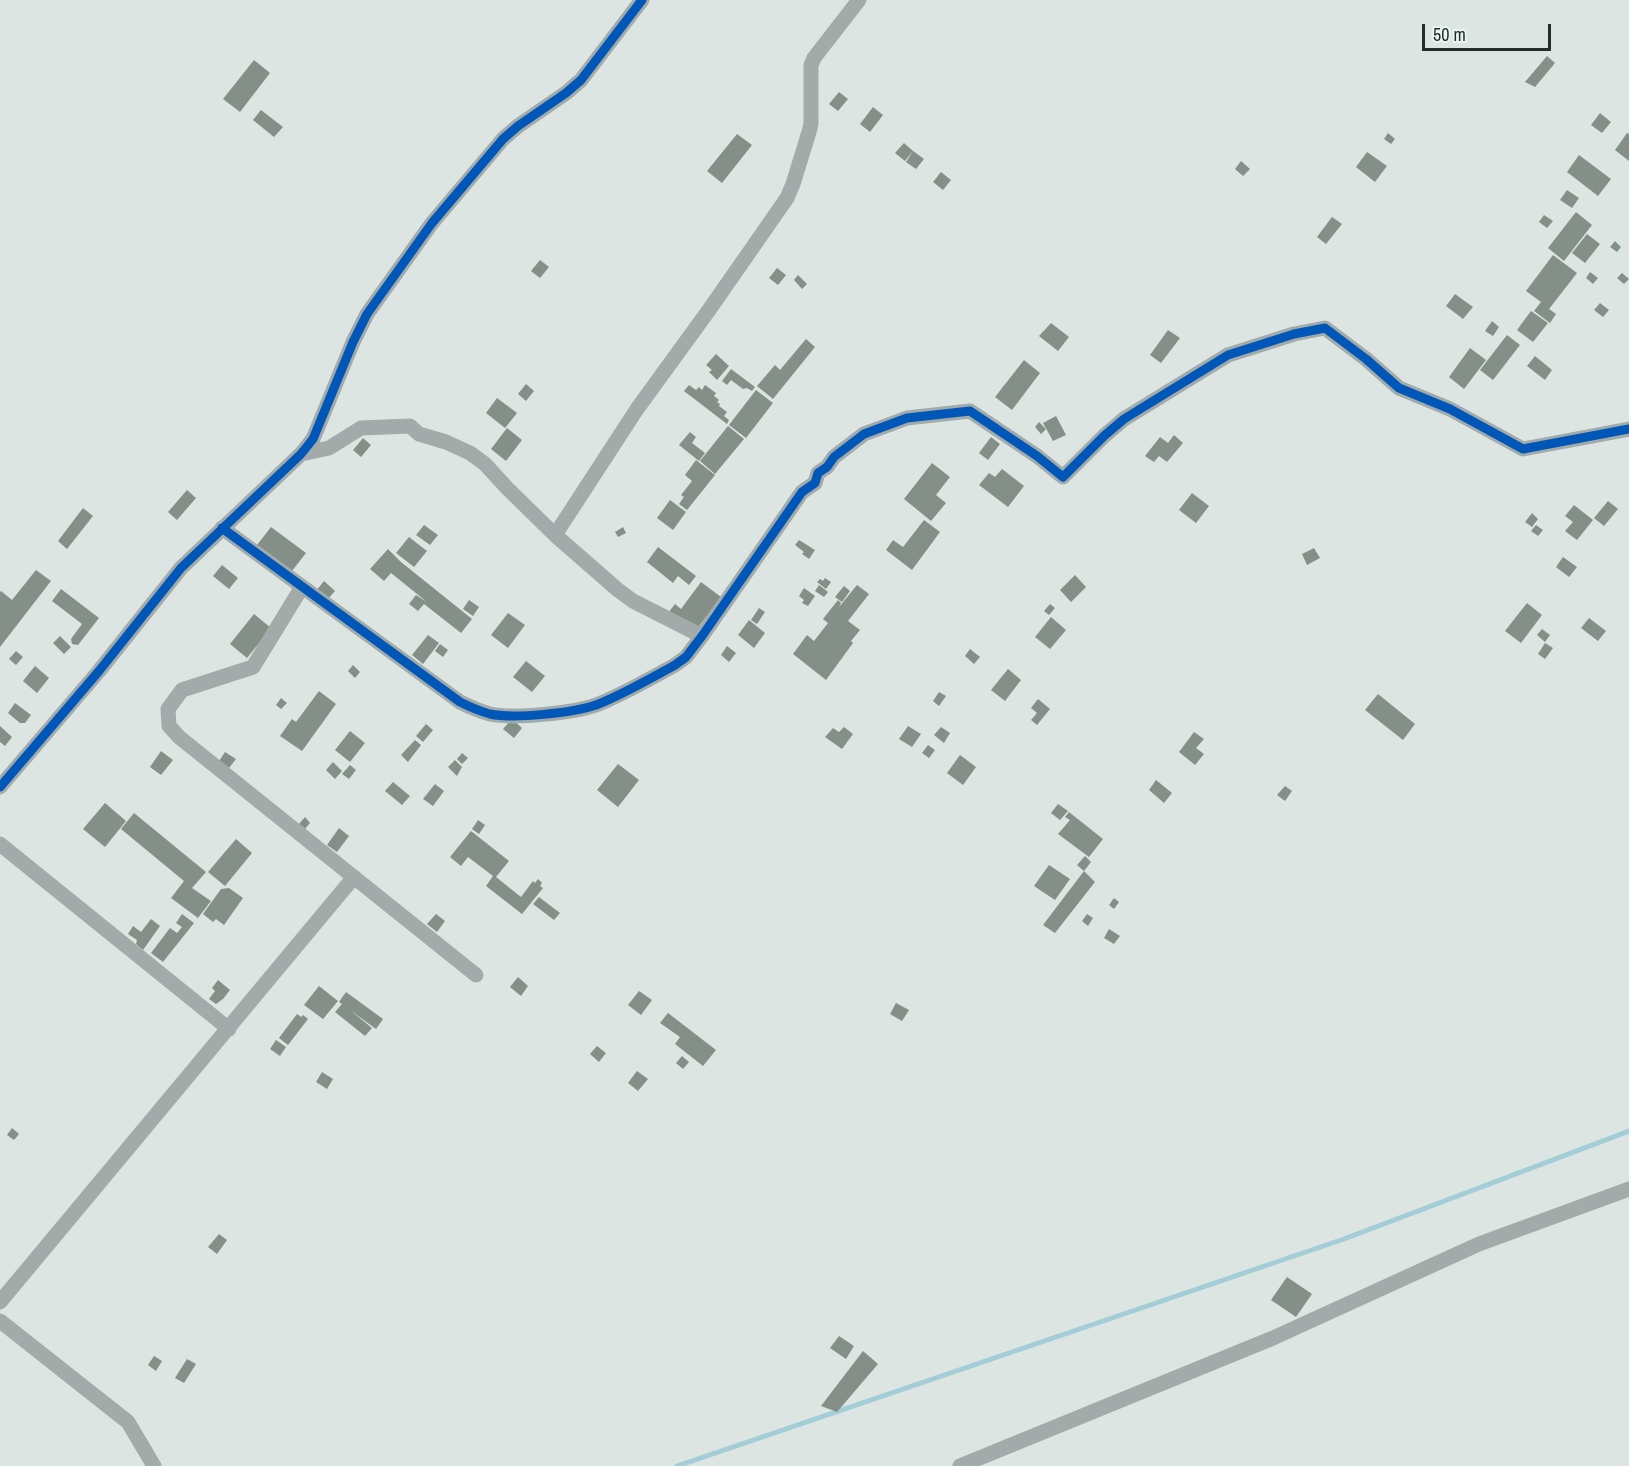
<!DOCTYPE html>
<html>
<head>
<meta charset="utf-8">
<style>
  body { margin:0 }
  #map { position:relative; width:1629px; height:1466px; overflow:hidden; background:#dce5e1; font-family:"Archivo Narrow",sans-serif }
  canvas { display:block }
  .scale { position:absolute; left:1422px; top:24px; width:129px; height:27px; box-sizing:border-box; border:3px solid #262c2a; border-top:0; padding-left:8px; font-size:18px; line-height:21px; white-space:nowrap; color:#262c2a; -webkit-text-stroke:4px #e5f6f0; paint-order:stroke }
</style>
</head>
<body>
<div id="map">
<canvas width="1629" height="1466"></canvas>
<div class="scale">50 m</div>
</div>
<script>
const context = document.querySelector('canvas').getContext('2d');
context.lineJoin = 'round';
function strokePath(path, color, width, dash) {
  context.strokeStyle = color;
  context.lineWidth = width;
  context.lineCap = dash ? 'butt' : 'round';
  context.setLineDash(dash || []);
  context.stroke(path);
}
function fillPath(path, color) {
  context.fillStyle = color;
  context.fill(path, 'evenodd');
}
const stream = new Path2D(`
  M677 1466 1344 1239 1629 1131`);
const building = new Path2D(`
  M1547 56 1555 63 1535 87 1525 82Z
  M254 60 270 73 240 112 223 99Z
  M839 92 848 99 838 111 829 104Z
  M873 107 883 115 870 132 860 124Z
  M261 110 283 127 274 137 253 120Z
  M1600 113 1611 122 1602 133 1591 125Z
  M1388 133 1395 139 1391 144 1384 139Z
  M1627 133 1629 134V161L1615 150Z
  M737 134 752 145 722 183 707 171Z
  M904 143 913 151 905 161 895 153Z
  M913 151 924 159 916 169 906 162Z
  M1367 152 1387 166 1375 182 1356 167Z
  M1579 155 1611 179 1598 196 1567 172Z
  M1241 161 1250 169 1243 176 1235 169Z
  M941 172 951 180 943 190 933 182Z
  M1567 190 1579 198 1572 208 1560 200Z
  M1576 212 1592 225 1564 261 1548 248Z
  M1544 215 1553 221 1547 228 1539 222Z
  M1332 217 1342 224 1326 244 1317 237Z
  M1587 234 1600 244 1585 263 1572 253Z
  M1615 241 1621 247 1617 252 1610 247Z
  M1553 255 1577 273 1549 309 1556 314 1550 323 1534 311 1541 302 1526 291Z
  M540 260 549 267 540 278 531 271Z
  M777 268 786 275 778 285 769 278Z
  M1590 272 1598 278 1593 284 1586 278Z
  M1622 273 1629 279 1624 284 1617 278Z
  M798 275 807 284 802 289 794 280Z
  M1455 294 1473 307 1463 319 1446 306Z
  M1600 303 1609 310 1603 317 1594 310Z
  M1531 311 1548 323 1533 342 1517 330Z
  M1492 321 1499 327 1493 336 1485 331Z
  M1051 323 1069 337 1058 351 1039 336Z
  M1168 330 1180 338 1161 363 1150 355Z
  M1507 335 1520 345 1493 380 1480 370Z
  M806 339 815 347 773 399 757 386 775 365 780 370Z
  M1470 348 1486 360 1464 389 1449 377Z
  M716 354 729 366 717 380 709 372 712 370 706 365Z
  M1535 356 1552 370 1545 380 1527 366Z
  M1024 360 1040 373 1012 410 995 397Z
  M731 369 755 387 752 391 747 388 743 389 731 380 727 385 722 381Z
  M526 384 534 391 526 401 518 394Z
  M689 385 696 390 699 387 702 390 705 385 716 393 714 396 719 400 717 402 720 404 719 406 727 412 724 416 729 420 727 424 684 391Z
  M756 390 773 403 746 438 729 425Z
  M497 398 517 413 505 428 486 413Z
  M1056 416 1066 435 1053 441 1043 423Z
  M1039 422 1046 429 1041 434 1035 427Z
  M728 426 744 439 715 474 700 461Z
  M507 428 522 440 506 461 491 449Z
  M690 432 696 437 692 443 705 453 699 461 679 445Z
  M1174 435 1183 443 1167 462 1159 456 1154 462 1145 456 1160 437 1168 443Z
  M991 437 1000 444 988 460 979 453Z
  M363 438 371 445 361 457 353 450Z
  M696 460 715 475 687 510 679 504 684 497 681 495 692 481 685 475Z
  M932 463 950 477 936 495 946 503 931 521 904 499Z
  M1002 469 1024 486 1008 507 979 485 989 473 995 477Z
  M187 490 196 498 177 520 168 512Z
  M1192 493 1209 506 1196 523 1179 510Z
  M670 500 686 512 673 530 657 518Z
  M1608 501 1618 509 1604 526 1594 518Z
  M1574 505 1593 520 1577 540 1565 531 1573 522 1565 516Z
  M83 508 93 516 67 549 58 541Z
  M1532 513 1538 519 1532 527 1525 522Z
  M924 520 940 532 912 570 886 550 893 540 903 547Z
  M424 525 438 535 430 545 416 535Z
  M1536 525 1543 530 1538 536 1531 531Z
  M271 527 306 553 292 571 257 545Z
  M623 527 626 533 618 537 615 532Z
  M409 537 427 551 414 567 396 553Z
  M799 540 815 550 809 559 802 554 804 552 795 545Z
  M658 547 696 576 689 585 678 576 673 583 647 562Z
  M1314 548 1320 558 1307 565 1302 554Z
  M388 549 401 562 472 619 461 633 424 604 418 611 409 604 416 595 427 602 391 573 384 581 370 569Z
  M1563 557 1577 567 1569 577 1556 567Z
  M222 565 238 578 229 589 213 576Z
  M36 570 51 581 0 647V592L1 591 12 600Z
  M1075 575 1086 587 1071 602 1060 590Z
  M825 578 831 582 826 589 817 582 820 579 823 581Z
  M324 581 335 591 327 600 316 591Z
  M701 582 721 597 694 633 668 613 675 604 681 609Z
  M819 585 828 592 824 597 815 591Z
  M857 585 869 594 848 621 860 630 851 641 853 643 826 680 793 654 807 635 814 641 828 623 823 619 838 600 841 603 839 607Z
  M844 586 850 591 842 602 835 597Z
  M804 588 815 596 808 606 802 603 804 600 799 596Z
  M61 589 99 618 78 645 72 644 71 639 82 624 52 601Z
  M469 600 479 607 473 616 463 609Z
  M1527 603 1542 615 1521 643 1505 631Z
  M1050 604 1055 608 1049 615 1044 611Z
  M759 608 765 612 757 624 751 620Z
  M508 613 525 625 508 648 491 635Z
  M254 614 271 628 247 658 230 644Z
  M1051 617 1066 630 1050 649 1035 637Z
  M1589 618 1606 631 1598 641 1581 628Z
  M749 620 765 633 754 648 738 635Z
  M1542 629 1550 635 1545 642 1537 635Z
  M428 635 439 643 423 664 412 655Z
  M60 636 71 647 64 654 53 643Z
  M1545 643 1553 648 1545 659 1538 654Z
  M440 644 448 650 443 657 435 651Z
  M727 646 736 653 729 662 721 655Z
  M970 649 980 657 974 664 965 656Z
  M16 651 23 657 16 665 9 659Z
  M526 661 545 676 532 692 513 677Z
  M353 665 360 672 355 678 348 671Z
  M35 666 49 678 37 693 23 681Z
  M1008 669 1021 680 1005 701 991 690Z
  M319 691 336 704 302 751 280 736 292 719 296 722Z
  M939 692 946 696 939 706 933 701Z
  M1378 694 1415 724 1403 740 1365 710Z
  M281 698 287 703 281 709 276 705Z
  M1038 699 1050 709 1037 725 1031 720 1037 713 1031 708Z
  M15 703 31 715 25 723H20L8 713Z
  M512 719 522 728 514 738 503 729Z
  M426 724 433 730 423 742 416 736Z
  M0 726 12 737 5 746 0 742Z
  M908 726 921 734 912 747 899 739Z
  M844 727 853 734 842 749 825 737 833 728 839 732Z
  M941 727 950 733 944 743 934 735Z
  M350 731 365 743 350 762 335 750Z
  M1194 732 1204 739 1196 748 1204 754 1195 765 1179 752Z
  M415 740 421 745 408 762 401 755Z
  M928 745 935 750 929 758 922 753Z
  M161 751 173 760 161 775 150 767Z
  M225 752 236 759 229 768 219 761Z
  M462 753 468 758 462 764 457 759Z
  M960 755 976 767 963 785 947 773Z
  M455 760 462 767 457 776 448 767Z
  M333 762 342 771 335 779 326 770Z
  M618 764 639 780 618 807 597 790Z
  M350 765 356 770 349 779 342 774Z
  M1156 780 1172 793 1164 803 1149 790Z
  M393 782 410 796 402 805 385 791Z
  M435 784 444 791 433 806 423 799Z
  M1285 786 1292 791 1285 801 1277 795Z
  M105 803 126 821 105 847 83 829Z
  M1058 804 1068 811 1060 820 1051 813Z
  M1069 812 1103 839 1089 857 1058 834 1070 820 1065 817Z
  M134 813 206 872 192 888 211 901 198 918 171 898 184 881 121 829Z
  M305 817 310 823 305 829 299 824Z
  M478 820 485 825 479 834 472 829Z
  M339 828 349 836 337 852 327 845Z
  M471 831 509 861 496 877 521 897 533 881 535 883 538 879 542 883 540 886 543 888 522 914 486 886 493 876 468 857 461 866 450 857Z
  M236 839 252 853 225 886 208 872Z
  M1085 856 1091 862 1084 871 1077 865Z
  M1049 865 1070 879 1055 900 1034 886Z
  M1084 871 1095 882 1055 933 1043 925Z
  M229 888 243 898 224 925 216 919 213 922 203 914 221 889Z
  M539 897 560 913 554 920 533 904Z
  M1114 898 1119 902 1114 909 1109 905Z
  M182 914 194 923 163 962 151 953 170 928 177 933 182 927 176 923Z
  M436 914 445 921 437 932 427 924Z
  M1087 914 1093 918 1088 926 1082 921Z
  M151 919 160 926 143 950 136 944 137 940 128 934 133 926 141 932Z
  M1109 929 1120 936 1114 944 1104 938Z
  M518 977 528 986 521 996 510 987Z
  M218 980 230 990 223 999 216 1004 209 999 215 991 212 988Z
  M319 986 338 1001 323 1019 304 1005Z
  M639 991 652 1000 641 1015 628 1005Z
  M346 992 383 1019 376 1029 350 1010 372 1028 365 1036 335 1012 342 1004 339 1002Z
  M896 1003 909 1010 902 1021 890 1014Z
  M668 1013 716 1050 703 1066 675 1044 680 1037 660 1023Z
  M297 1014 301 1017 303 1015 308 1019 288 1045 279 1038Z
  M276 1040 286 1047 280 1056 270 1049Z
  M597 1046 606 1053 599 1062 590 1054Z
  M682 1056 689 1062 683 1069 676 1063Z
  M637 1071 648 1079 638 1091 628 1083Z
  M322 1072 333 1079 327 1089 316 1082Z
  M12 1128 19 1134 14 1140 7 1135Z
  M219 1234 227 1240 217 1254 208 1247Z
  M1287 1277 1312 1294 1296 1317 1271 1300Z
  M839 1336 854 1346 846 1359 830 1348Z
  M863 1351 878 1364 837 1412 821 1406Z
  M154 1356 162 1361 156 1371 148 1365Z
  M187 1359 196 1364 184 1383 175 1378Z`);
const minor = new Path2D(`
  M301 454 329 448 361 428 410 426 419 434 446 442 470 453 485 464 507 488 555 535 618 590 633 601 702 636
  M222 528 460 702C470 707 479 711 490 714 514 719 573 713 596 705 622 695 651 678 675 665L686 657 702 636 802 492 815 483 818 473 827 467 834 457 864 434 907 418 970 411 1037 456 1063 477 1104 436 1124 419 1228 355 1294 334 1325 328 1366 359 1399 388 1450 409 1523 449 1629 429
  M555 535 637 409 709 310 787 198 793 184 809 132 811 124V65L814 58 859 0
  M302 587 253 667 182 690 168 709 169 726 179 737 476 975
  M0 787 99 671 181 568 301 454 313 439 353 342 367 314 432 223 503 139 518 126 566 93 581 80 642 0
  M0 844 229 1029
  M0 1302 354 877
  M0 1321 128 1422 154 1466
  M960 1466 1273 1338 1479 1244 1629 1189`);
const cycleway = new Path2D(`
  M222 528 460 702C470 707 479 711 490 714 514 719 573 713 596 705 622 695 651 678 675 665L686 657 702 636 802 492 815 483 818 473 827 467 834 457 864 434 907 418 970 411 1037 456 1063 477 1104 436 1124 419 1228 355 1294 334 1325 328 1366 359 1399 388 1450 409 1523 449 1629 429
  M0 787 99 671 181 568 301 454 313 439 353 342 367 314 432 223 503 139 518 126 566 93 581 80 642 0`);
strokePath(stream, '#a3ced7', 5);
fillPath(building, '#848f88');
strokePath(minor, '#a2abaa', 15);
strokePath(cycleway, '#0057b8', 9);
</script>
</body>
</html>
